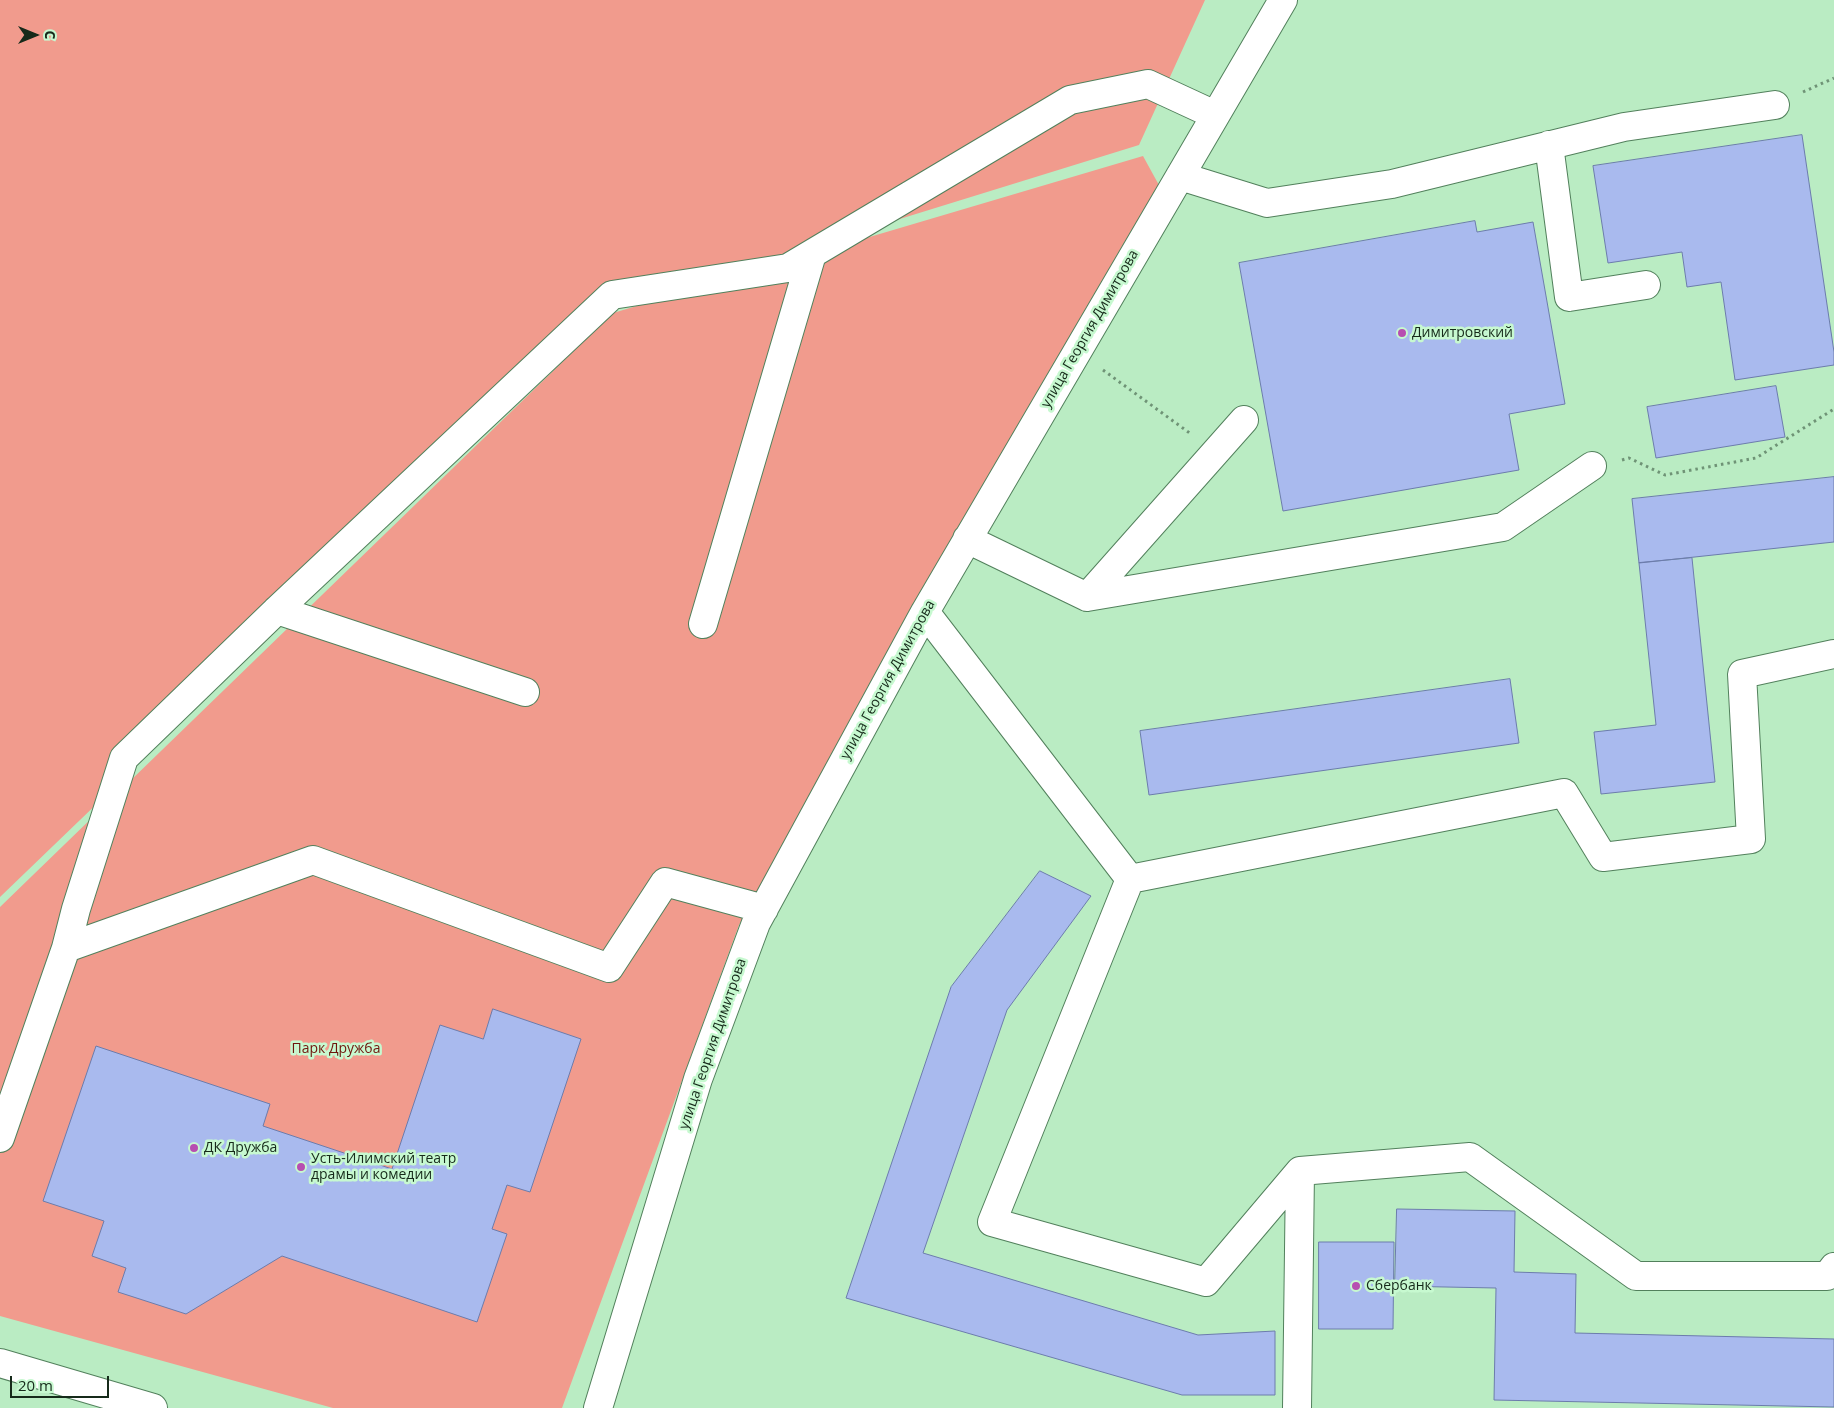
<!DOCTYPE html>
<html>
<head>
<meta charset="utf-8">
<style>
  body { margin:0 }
  #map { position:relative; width:1834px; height:1408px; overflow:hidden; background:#baecc3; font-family:"Open Sans",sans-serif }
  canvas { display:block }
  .north { position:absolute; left:10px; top:10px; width:50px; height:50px; -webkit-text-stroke:4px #c7f9d0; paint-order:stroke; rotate:90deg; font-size:14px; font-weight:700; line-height:20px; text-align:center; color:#162a1a }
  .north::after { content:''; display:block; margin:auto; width:18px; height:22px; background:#162a1a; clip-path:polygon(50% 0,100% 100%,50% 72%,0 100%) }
  .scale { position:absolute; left:10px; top:1376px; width:99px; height:22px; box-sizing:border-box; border:2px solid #162a1a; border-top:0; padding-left:6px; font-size:15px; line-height:18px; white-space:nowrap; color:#162a1a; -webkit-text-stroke:4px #c7f9d0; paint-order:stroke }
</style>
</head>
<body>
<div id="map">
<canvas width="1834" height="1408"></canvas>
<div class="north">С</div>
<div class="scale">20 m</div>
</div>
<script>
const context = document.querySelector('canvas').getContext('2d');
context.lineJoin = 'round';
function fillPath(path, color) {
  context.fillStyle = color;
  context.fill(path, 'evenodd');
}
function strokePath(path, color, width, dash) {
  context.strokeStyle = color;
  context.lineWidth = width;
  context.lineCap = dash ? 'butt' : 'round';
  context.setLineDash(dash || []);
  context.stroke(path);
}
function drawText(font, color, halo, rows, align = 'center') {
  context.font = font + ' "Open Sans",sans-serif';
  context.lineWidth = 5;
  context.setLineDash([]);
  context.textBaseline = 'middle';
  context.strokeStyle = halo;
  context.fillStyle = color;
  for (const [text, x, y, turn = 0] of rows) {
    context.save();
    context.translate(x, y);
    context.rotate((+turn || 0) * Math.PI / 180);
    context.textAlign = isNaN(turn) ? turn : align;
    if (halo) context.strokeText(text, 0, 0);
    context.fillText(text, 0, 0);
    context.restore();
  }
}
const green = new Path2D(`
  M0 0H1205L1139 145 612 308 0 897Z
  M1143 156 1160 187 864 703 739 925 562 1408H333L0 1316V907L613 313Z`);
const building = new Path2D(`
  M1802 135 1834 352V365L1735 380 1721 282 1687 287 1682 252 1608 263 1593 166Z
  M1475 221 1477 232 1533 222 1565 404 1509 414 1519 470 1283 511 1239 263Z
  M1776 386 1785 437 1656 458 1647 407Z
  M1834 477V542L1639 563 1632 499Z
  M1692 558 1715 782 1601 794 1594 732 1656 725 1639 563Z
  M1510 679 1519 743 1149 795 1140 731Z
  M1040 871 1091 896 1007 1010 923 1253 1198 1335 1275 1331V1395H1182L846 1298 951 987Z
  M493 1009 581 1039 530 1192 507 1185 492 1229 507 1234 477 1322 282 1256 186 1314 118 1292 126 1268 92 1256 104 1221 43 1201 96 1046 270 1104 263 1126 392 1169 440 1025 483 1039Z
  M1397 1209 1515 1211 1514 1272 1576 1274 1575 1333 1834 1339V1407L1494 1400 1496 1288 1395 1286Z
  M1319 1242H1394L1393 1329H1319Z`);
const path = new Path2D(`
  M1803 92 1834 78
  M1103 370 1191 434
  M1622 460 1629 458 1665 475 1756 458 1834 409`);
const minor = new Path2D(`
  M1549 145 1569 297 1646 285
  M1180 176 1267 203 1392 184 1624 127 1775 105
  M967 539 1087 597 1244 420
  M1087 597 1503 527 1592 466
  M277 610 525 692
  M925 612 1130 879 992 1222 1206 1282 1300 1171 1470 1157 1636 1276H1827L1834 1267
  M703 624 812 254
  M1130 879 1564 793 1603 857 1751 839 1742 674 1834 654
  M66 948 76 909 124 758 277 610 612 295 788 268 1070 100 1148 84 1215 115
  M0 1138 66 948 313 860 609 968 665 882 764 909
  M0 1363 153 1408
  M598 1408 698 1079 756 923 925 612 1283 0
  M1297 1408 1300 1171`);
const markers = [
  [1402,333,5,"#b74eb1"],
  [194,1148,5,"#b74eb1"],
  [301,1167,5,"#b74eb1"],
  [1356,1286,5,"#b74eb1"]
];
const streetNames = [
  ["улица Георгия Димитрова",1090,329,-60],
  ["улица Георгия Димитрова",888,680,-61],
  ["улица Георгия Димитрова",713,1044,-71]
];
const poiNames = [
  ["Димитровский",1412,333],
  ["ДК Дружба",204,1148],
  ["Усть-Илимский театр",311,1159],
  ["драмы и комедии",311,1175],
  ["Сбербанк",1366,1286]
];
const parkNames = [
  ["Парк Дружба",336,1049]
];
fillPath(green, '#f19b8d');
fillPath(building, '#a9baee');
strokePath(building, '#6c7cac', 1);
strokePath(minor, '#52805c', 30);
strokePath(path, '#6f9376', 3, [2.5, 4]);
strokePath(minor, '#fff', 28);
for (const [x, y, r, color] of markers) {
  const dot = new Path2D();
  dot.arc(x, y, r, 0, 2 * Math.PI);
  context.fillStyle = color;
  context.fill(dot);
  strokePath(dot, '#c7f9d0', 2);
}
drawText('14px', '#162a1a', '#c7f9d0', streetNames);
drawText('14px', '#162a1a', '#c7f9d0', poiNames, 'left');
drawText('14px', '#6f160d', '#c7f9d0', parkNames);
</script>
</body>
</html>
